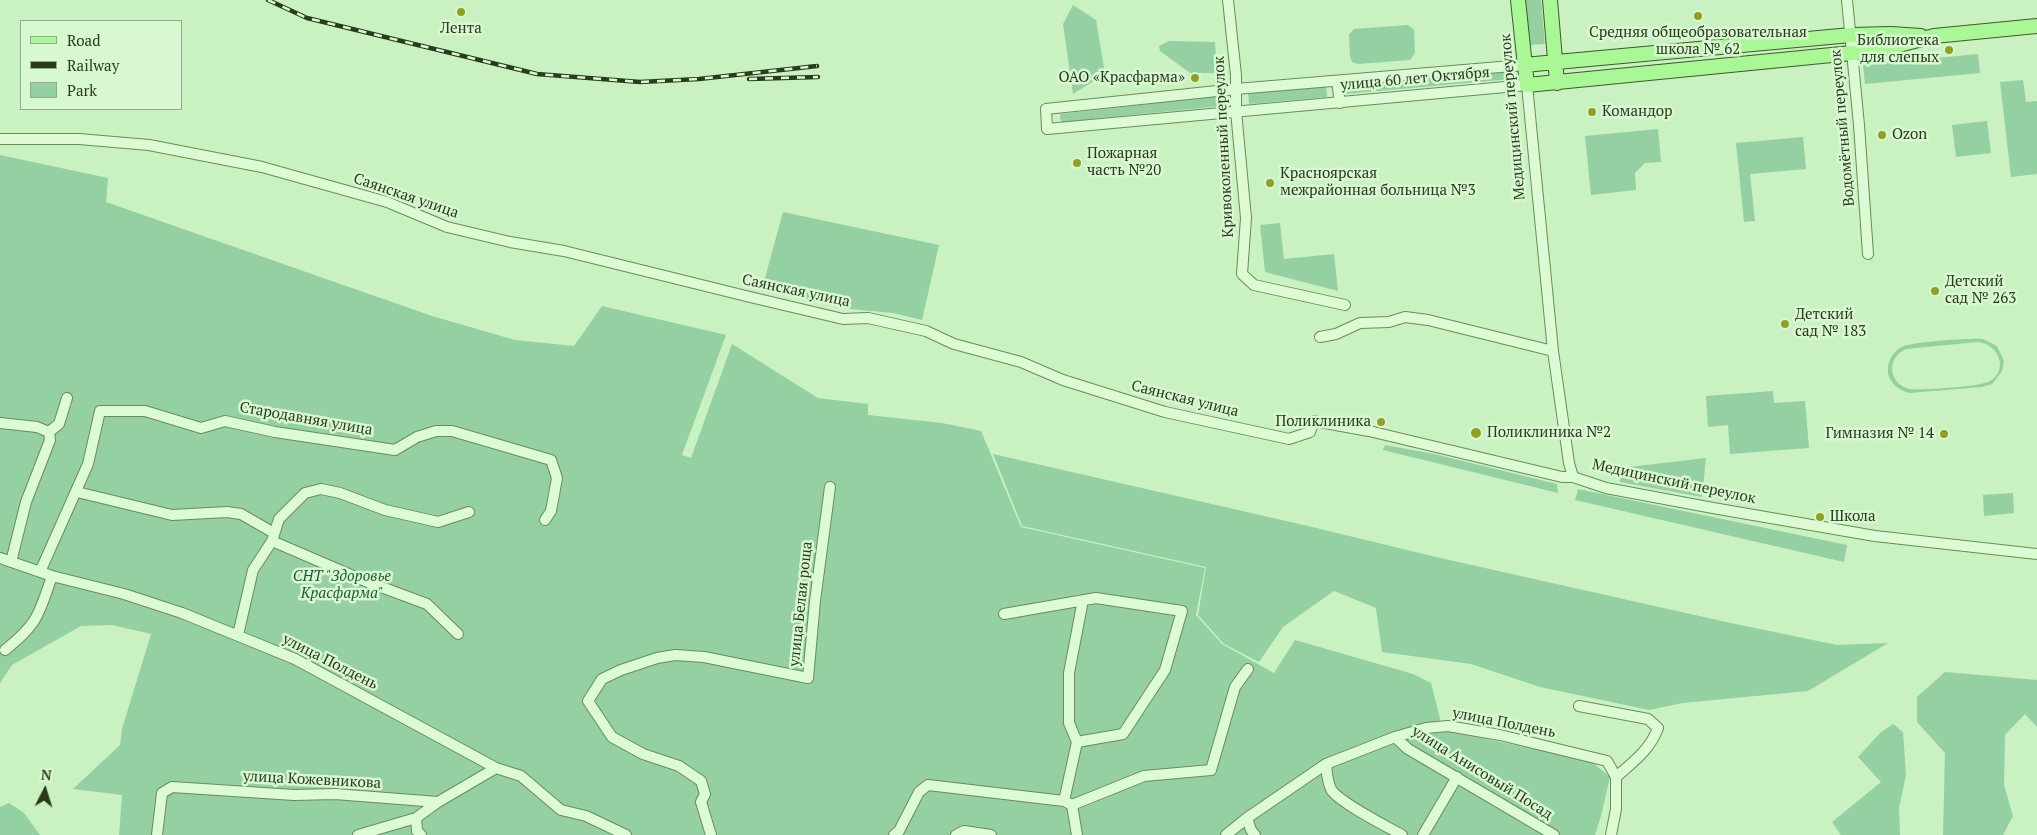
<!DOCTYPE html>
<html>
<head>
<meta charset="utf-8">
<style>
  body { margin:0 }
  #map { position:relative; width:2037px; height:835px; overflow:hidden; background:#caf1c1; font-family:"PT Serif",serif }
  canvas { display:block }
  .legend { position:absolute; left:20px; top:20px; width:162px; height:90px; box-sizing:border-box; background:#d8f8d1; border:1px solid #92ac89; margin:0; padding:6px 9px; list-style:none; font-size:15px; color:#293a1d }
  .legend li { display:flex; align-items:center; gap:10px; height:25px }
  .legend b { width:25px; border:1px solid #92ac89 }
  .north { position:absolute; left:20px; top:765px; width:50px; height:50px; -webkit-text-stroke:4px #d8f8d1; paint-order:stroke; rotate:5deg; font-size:14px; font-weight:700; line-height:20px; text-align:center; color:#293a1d }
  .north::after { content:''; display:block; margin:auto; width:18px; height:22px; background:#293a1d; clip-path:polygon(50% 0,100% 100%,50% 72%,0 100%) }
</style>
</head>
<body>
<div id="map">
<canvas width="2037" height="835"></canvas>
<ul class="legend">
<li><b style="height:6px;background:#aaf796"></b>Road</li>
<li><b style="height:6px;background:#293a1d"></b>Railway</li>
<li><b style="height:14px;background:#94d0a2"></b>Park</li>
</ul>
<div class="north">N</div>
</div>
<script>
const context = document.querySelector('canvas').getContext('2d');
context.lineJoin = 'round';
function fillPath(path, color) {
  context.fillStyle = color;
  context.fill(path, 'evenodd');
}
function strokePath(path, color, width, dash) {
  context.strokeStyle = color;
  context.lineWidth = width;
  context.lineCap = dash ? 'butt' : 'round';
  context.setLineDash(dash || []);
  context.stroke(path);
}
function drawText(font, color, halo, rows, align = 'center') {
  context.font = font + ' "PT Serif",serif';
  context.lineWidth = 5;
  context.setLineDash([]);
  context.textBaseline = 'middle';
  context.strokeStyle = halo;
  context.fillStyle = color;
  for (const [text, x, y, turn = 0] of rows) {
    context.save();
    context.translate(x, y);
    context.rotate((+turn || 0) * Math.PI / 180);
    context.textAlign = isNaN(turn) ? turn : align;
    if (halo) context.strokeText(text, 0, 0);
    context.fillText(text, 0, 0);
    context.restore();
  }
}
const green = new Path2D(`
  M1523 0H1541L1545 44 1528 45Z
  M1073 5 1096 20 1105 74 1073 94 1063 24Z
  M1408 25 1414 30 1415 53 1410 60 1358 64 1352 62 1350 56 1349 34 1354 29Z
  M1169 41 1215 42 1217 73H1190L1160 51 1159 46Z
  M1978 54 1980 73 1865 84 1863 65Z
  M1511 70V79L1345 94 1344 85Z
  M2023 80 2026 102 2037 101V174L2011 177 2000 82Z
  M1326 85 1327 97 1249 104 1248 92Z
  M1221 96 1222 106 1061 122 1060 114Z
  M1987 121 1991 153 1956 157 1952 125Z
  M1658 129 1661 162 1645 163 1635 173 1636 190 1591 195 1585 136Z
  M1803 137 1806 169 1750 174 1755 221 1744 222 1736 143Z
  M0 155 108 178 106 202 432 316 515 340 574 346 602 306 726 335 682 455 691 458 732 344 818 398 868 404V415L942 423 981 431 1021 527 1205 568 1196 615 1222 644 1274 673 1295 640 1413 674 1431 683 1443 730 1591 761 1610 777 1601 816 1595 835H119L122 795 73 789 120 745 122 729 151 634 112 625 81 626 12 665 0 683Z
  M783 212 939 245 922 320 893 313 850 309 762 289Z
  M1280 223 1284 259 1334 254 1338 291 1265 272 1260 225Z
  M1983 339 1997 346 2004 361 2002 371 1992 384 1982 387 1909 393C1899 390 1890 384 1888 373 1887 362 1892 352 1902 347 1911 342 1969 338 1983 339ZM1977 342C1999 343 2010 372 1988 382 1977 387 1923 390 1910 389 1888 384 1886 358 1906 349Z
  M1773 391 1774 403 1805 401 1809 448 1730 454 1728 425 1708 427 1706 396Z
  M1385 445 1434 454 1557 484 1558 493 1383 450Z
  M993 454 1308 526 1436 557 1726 622 1837 645 1888 643 1808 691 1683 703 1649 710 1540 687 1471 664 1382 652 1376 608 1334 591 1283 627 1259 662 1224 644 1198 615 1206 567 1022 526Z
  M1706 458 1702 497 1620 482V468Z
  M1578 489 1847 545 1844 562 1575 500Z
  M2013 493 2014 513 1984 516 1983 495Z
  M1945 672 2037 680V727L2025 714 2005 735 2004 785 2013 816 2003 835H1943L1945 753 1917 722V697Z
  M1893 724 1903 732 1906 775 1899 808 1900 835H1841L1832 822 1881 782 1858 757 1880 733Z
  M9 803 24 813 40 835H0V807Z`);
const minor = new Path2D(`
  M1228 0 1236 75V111L1246 218 1242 274 1254 285 1345 305
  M1847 0 1859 125 1868 254
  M1524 65 1236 89 1046 109 1047 129 1527 85 1553 351 1569 463 1573 477
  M1337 81 1340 103
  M0 139H79L149 145 262 167 387 202 447 227 510 242 564 251 750 297 843 319 868 318 926 331 954 344 1021 362 1063 380 1165 412 1289 439 1310 432 1314 421 1369 431 1562 477H1573L1606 488 1713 508 1875 536 2037 554
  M1320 337 1336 334 1360 323 1389 322 1405 317 1428 320 1553 351
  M0 423 37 427 49 432
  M77 492 172 515 227 512 241 514 274 533
  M272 541 365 581 427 604 458 634
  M0 558 52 576 124 594 182 613 295 659 496 768 521 776 561 810 586 816 626 835
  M11 562 26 502 50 440 49 432 59 424 67 398
  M40 572 88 464 100 411H145L201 428 225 421 275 432 395 450 417 437 436 431H452L551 460 557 478 551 511 545 520
  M1004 614 1096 598 1182 611 1165 670 1123 734 1077 742
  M238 635 253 570 272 541 279 519 305 493 321 489 340 493 385 510 438 522 469 512
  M5 650C38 624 39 614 52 576
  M1579 706 1648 719 1658 728C1650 750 1633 762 1616 777
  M1395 737 1408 749 1554 835
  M1326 764C1327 773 1327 783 1332 791 1344 805 1384 825 1402 835
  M1072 805 1144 776 1211 770 1235 687 1248 669
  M416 818 417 831 421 835
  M1247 818 1251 830 1255 835
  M157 835 162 793 172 787 294 795 335 794 438 802 496 768
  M358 835 416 818 438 802
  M711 835 701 802 705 794 701 781 679 766 643 754 612 737 588 701 602 679 621 670 657 658 675 655 704 657 808 678 815 601 830 487
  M894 835 899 831 919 792 928 785 1064 801
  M956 835 964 831 991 835
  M1077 835 1072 805 1064 801 1077 742 1069 723V673L1083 600
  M1226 835 1247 818 1326 764 1395 737 1426 728 1448 726 1500 735 1607 761 1616 777V809L1611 835
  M1423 835 1457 777`);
const major = new Path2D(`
  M1518 0 1527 85 1852 53 1891 47 1934 36 2037 26
  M1550 0 1557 83
  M1524 65 1851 35 1891 34 1921 36`);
const rail = new Path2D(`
  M268 0 307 18 537 74 640 82 699 79 817 66
  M749 79 818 77`);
const markers = [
  [461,12,5,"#929f23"],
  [1698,16,5,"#929f23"],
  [1949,50,5,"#929f23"],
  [1195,78,5,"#929f23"],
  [1592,112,5,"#929f23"],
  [1882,135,5,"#929f23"],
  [1077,163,5,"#929f23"],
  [1270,183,5,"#929f23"],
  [1935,291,5,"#929f23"],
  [1785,324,5,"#929f23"],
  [1381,422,5,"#929f23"],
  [1476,433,6,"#929f23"],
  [1944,434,5,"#929f23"],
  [1820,517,5,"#929f23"]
];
const poiNames = [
  ["Лента",461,29,"center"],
  ["Средняя общеобразовательная",1698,33,"center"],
  ["школа № 62",1698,50,"center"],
  ["Библиотека",1939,41,"right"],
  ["для слепых",1939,58,"right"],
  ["ОАО «Красфарма»",1185,78,"right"],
  ["Командор",1602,112],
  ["Ozon",1892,135],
  ["Пожарная",1087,154],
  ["часть №20",1087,171],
  ["Красноярская",1280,174],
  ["межрайонная больница №3",1280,191],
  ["Детский",1945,282],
  ["сад № 263",1945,299],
  ["Детский",1795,315],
  ["сад № 183",1795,332],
  ["Поликлиника",1371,422,"right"],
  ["Поликлиника №2",1487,433],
  ["Гимназия № 14",1934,434,"right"],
  ["Школа",1830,517]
];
const streetNames = [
  ["улица 60 лет Октября",1415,79,-5],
  ["Медицинский переулок",1513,117,-95],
  ["Водомётный переулок",1843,128,-95],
  ["Кривоколенный переулок",1224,147,-93],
  ["Саянская улица",406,196,19],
  ["Саянская улица",796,291,12],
  ["Саянская улица",1185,399,14],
  ["Стародавняя улица",306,419,10],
  ["Медицинский переулок",1674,482,12],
  ["улица Белая роща",801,604,-84],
  ["улица Полдень",330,662,27],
  ["улица Полдень",1504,723,11],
  ["улица Анисовый Посад",1482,773,32],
  ["улица Кожевникова",312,780,3]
];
const parkNames = [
  ["СНТ \"Здоровье",342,577],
  ["Красфарма\"",342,594]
];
fillPath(green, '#94d0a2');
strokePath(minor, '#6a8c57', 12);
strokePath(major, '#3f592c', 16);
strokePath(minor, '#dcfbd5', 10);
strokePath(major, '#aaf796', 14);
strokePath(rail, '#293a1d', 4.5);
strokePath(rail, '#d8f8d1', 2.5, [8]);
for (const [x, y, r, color] of markers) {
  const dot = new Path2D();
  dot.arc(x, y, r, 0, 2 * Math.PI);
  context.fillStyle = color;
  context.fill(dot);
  strokePath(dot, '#d8f8d1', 2);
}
drawText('15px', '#293a1d', '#d8f8d1', poiNames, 'left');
drawText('15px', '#293a1d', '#d8f8d1', streetNames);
drawText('italic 15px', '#225836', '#d8f8d1', parkNames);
</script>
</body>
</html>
